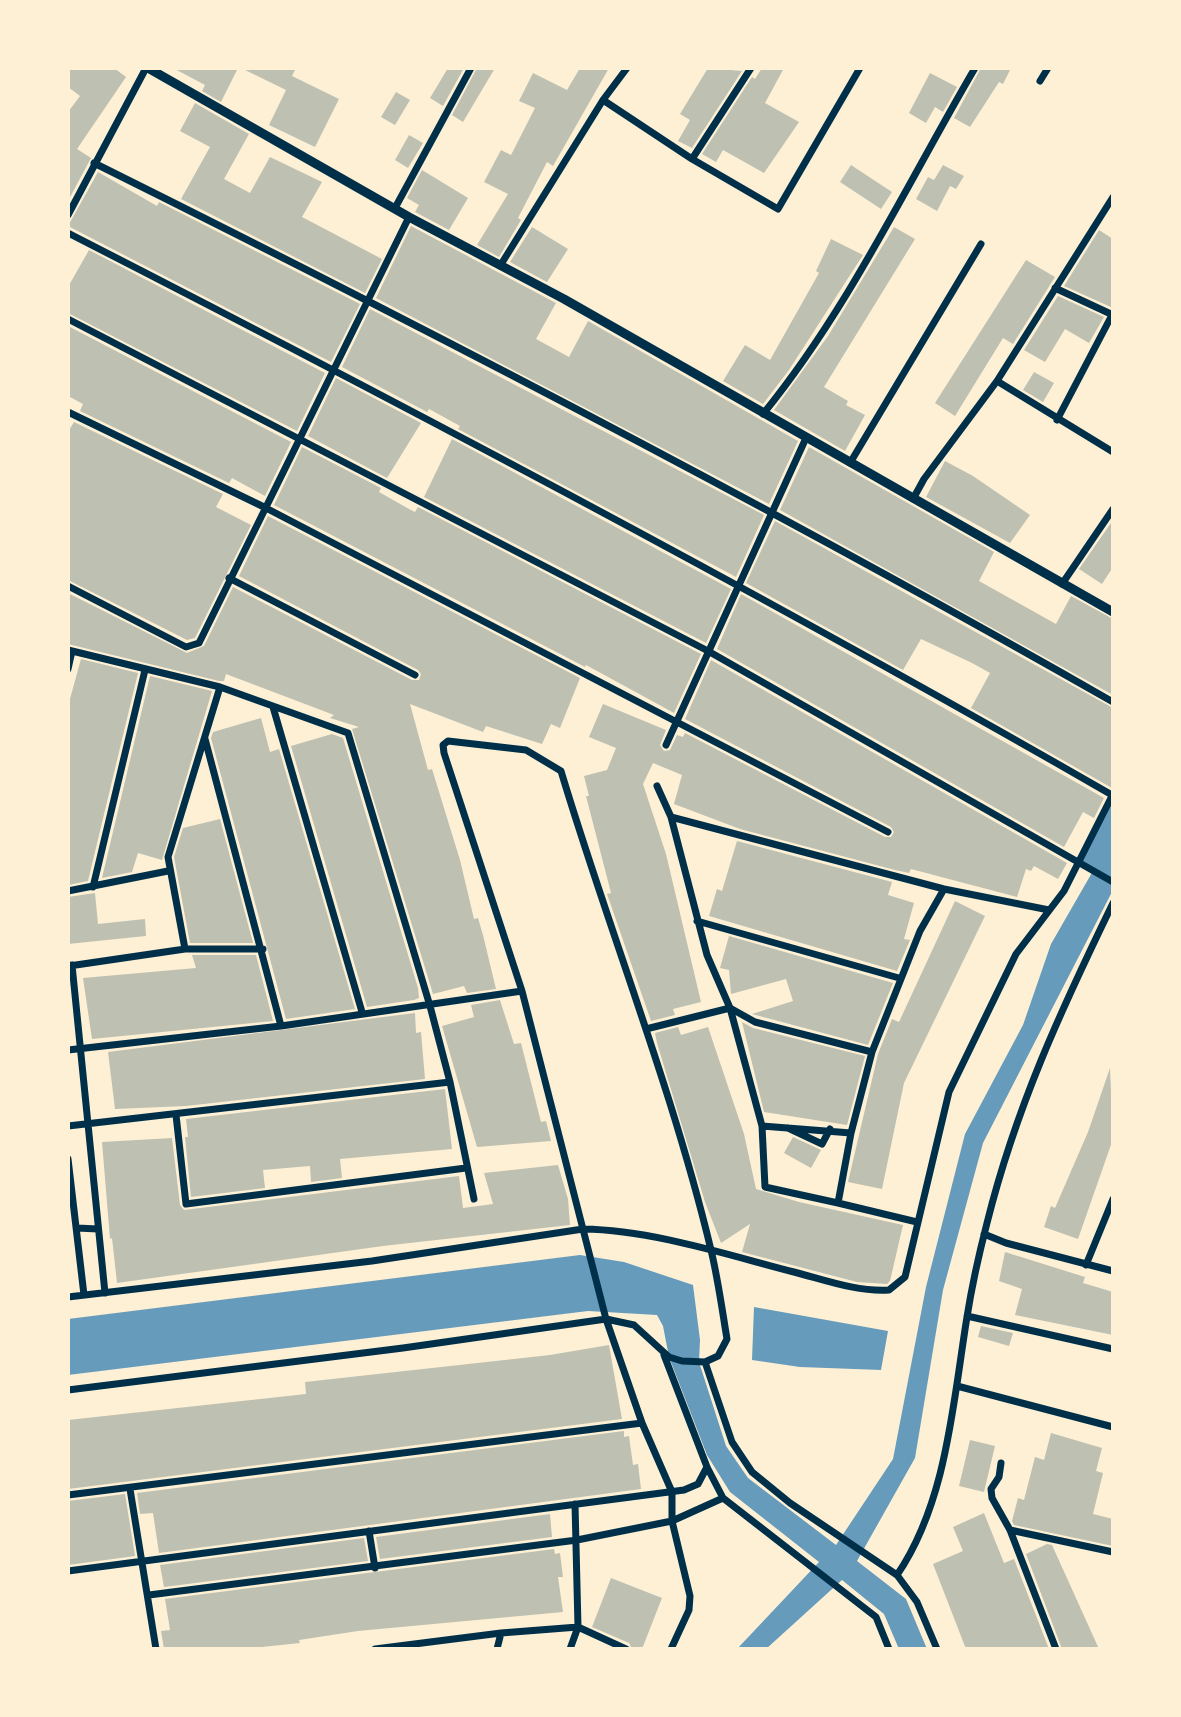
<!DOCTYPE html>
<html>
<head>
<meta charset="utf-8">
<style>
  body { margin:0 }
  #map { position:relative; width:1181px; height:1717px; overflow:hidden; background:#fdf0d5; font-family:Manrope,sans-serif }
  canvas { display:block }
  .frame { position:absolute; inset:0; border:70px solid #fdf0d5; pointer-events:none }
</style>
</head>
<body>
<div id="map">
<canvas width="1181" height="1717"></canvas>
<div class="frame"></div>
</div>
<script>
const context = document.querySelector('canvas').getContext('2d');
context.lineJoin = 'round';
function fillPath(path, color) {
  context.fillStyle = color;
  context.fill(path, 'evenodd');
}
function strokePath(path, color, width, dash) {
  context.strokeStyle = color;
  context.lineWidth = width;
  context.lineCap = dash ? 'butt' : 'round';
  context.setLineDash(dash || []);
  context.stroke(path);
}
const water = new Path2D(`
  M1113 794V890L983 1143 943 1290 915 1458 857 1561 906 1599 927 1649H899L884 1614 842 1580 766 1649H737L819 1562 730 1492 707 1455 669 1357 663 1326 657 1315 588 1311 68 1375V1319L580 1255 624 1262 693 1285 700 1340 699 1362 726 1446 748 1478 836 1545 893 1459 926 1287 965 1134 1023 1025 1051 944 1093 871 1079 862Z
  M754 1307 888 1331 881 1370 800 1367 752 1360Z`);
const building = new Path2D(`
  M68 68H114L126 77 77 149 91 158 68 201V112L80 96 68 87Z
  M173 68H238L221 102 202 91 205 85Z
  M241 68H296L292 76 339 99 315 147 269 125 286 90Z
  M448 68H464L443 106 430 98Z
  M477 68H495L463 122 452 115Z
  M580 68H609L553 166 547 162 518 218 521 220 499 257 477 245 508 194 484 182 501 150 511 155 535 108 519 101 533 73 567 90Z
  M708 68 742 71 692 148 678 141 690 120 680 114Z
  M762 68H784L765 103 799 122 764 173 723 150 716 162 702 154 752 77 755 79Z
  M981 68H1011L1003 84 999 82 970 127 954 118Z
  M930 73 957 87 943 112 935 107 926 123 909 113Z
  M396 92 410 100 395 125 381 117Z
  M195 103 249 134 224 179 250 193 270 157 322 182 302 217 382 259 365 293 181 199 210 147 180 131Z
  M409 135 423 143 408 168 395 160Z
  M851 165 892 192 881 209 840 182Z
  M943 165 964 176 956 189 950 186 937 211 916 199 928 177 934 180Z
  M422 170 468 198 449 230 415 212 419 205 407 198Z
  M98 172 157 206 159 202 360 304 331 362 68 226Z
  M411 226 556 303 536 339 569 357 588 321 798 441 769 504 376 298Z
  M532 227 568 249 547 282 510 262Z
  M894 227 915 239 824 387 848 401 846 405 865 415 845 451 774 410 828 336Z
  M1099 230 1113 239 1111 307 1064 286Z
  M831 239 863 255 789 370 763 404 723 381 745 345 770 360 819 273 816 271Z
  M89 250 325 373 297 431 68 313V287Z
  M1026 260 1055 277 1013 344 1003 338 955 416 935 403Z
  M1058 296 1104 317 1089 343 1065 329 1045 362 1024 350Z
  M370 309 764 515 736 577 458 429 460 426 429 409 427 412 342 367Z
  M68 326 291 442 265 496 232 478 229 483 80 411 83 404 68 396Z
  M1034 372 1054 383 1043 402 1023 390Z
  M336 378 421 423 387 478 308 436Z
  M74 422 223 494 216 507 251 525 195 638 187 640 68 580V432Z
  M452 439 731 589 706 643 424 497Z
  M302 447 381 488 379 492 409 509 415 512 418 507 701 654 674 713 586 665 585 667 274 505Z
  M809 447 994 552 979 581 1056 624 1071 596 1113 619V695L780 510Z
  M945 461 973 476 1030 515 1010 543 926 497Z
  M268 516 580 678 560 728 551 724 542 744 486 726 483 732 410 704 428 770 432 769 460 860 474 919 478 918 483 935 496 989 467 993 464 986 433 994 352 729 359 727 330 718 334 715 226 674 224 681H219L68 644V593L187 653 204 646 233 587 412 680H419L421 674 418 670 239 576Z
  M1113 520V567L1102 584 1079 569Z
  M775 521 1113 708 1112 788 971 708 990 673 972 663 921 639 903 670 746 583Z
  M741 594 1104 798 1094 818 1083 812 1064 847 717 649Z
  M81 659 138 673 88 881 68 885V706Z
  M711 660 1067 863 1058 879 1034 866 1031 871 1026 869 1017 897 911 869 909 873 895 870 740 829 674 804 682 775 653 763 643 784 666 854 701 1002 673 1009 675 1015 651 1021 607 894 611 893 586 796H589L584 776 607 770 616 748 589 737 603 704 666 730 660 745 664 751 670 750 677 735 683 737 685 733 885 837H891L894 832 891 827 685 719Z
  M150 676 212 691 162 860 138 853 132 872 102 878Z
  M261 718 270 752 279 749 355 1009 286 1019 211 738 213 732Z
  M332 734 343 738 418 988 419 998 414 1000 367 1007 291 746Z
  M220 819 253 943H190L174 857 183 828Z
  M737 841 892 882 888 895 914 903 904 939 910 940 897 971 709 916 717 889 722 891Z
  M95 893 98 924 145 919 146 936 68 944V897Z
  M955 901 985 916 904 1083 882 1189 848 1182 878 1054 892 1019 899 1022Z
  M729 936 893 983 868 1045 752 1014 793 1001 786 979 731 994 729 970 720 968Z
  M192 955H256L273 1021 92 1039 83 978 196 968Z
  M500 1000 514 1044 521 1043 541 1122 546 1121 551 1141 477 1147 442 1026 474 1017 471 1005Z
  M415 1013 416 1033 421 1032 425 1079 186 1106 115 1109 108 1052Z
  M742 1022 753 1028 865 1056 847 1125 764 1112Z
  M678 1027 681 1035 708 1027 744 1134 756 1189 799 1202 903 1225 890 1281 887 1284 857 1282 742 1252 750 1224 721 1243 705 1202 657 1043 655 1033Z
  M1110 1068 1113 1139 1078 1239 1044 1227 1051 1206 1055 1208 1088 1132Z
  M445 1089 452 1149 340 1159 342 1178 311 1182 310 1166 263 1170 265 1188 191 1197 185 1137H188L186 1119Z
  M793 1137 821 1150 811 1168 784 1153Z
  M172 1138 180 1205 184 1210 459 1176 463 1208 493 1204 484 1173 558 1165 568 1199 570 1225 383 1246 117 1283 112 1238 110 1239 102 1142Z
  M1005 1252 1085 1277 1083 1283 1113 1292V1335L1015 1315 1022 1289 999 1281Z
  M981 1326 1013 1333 1009 1346 978 1337Z
  M609 1345 622 1419 68 1489V1420L306 1394 305 1382 550 1355Z
  M624 1431V1437L629 1436 633 1465 638 1464 641 1489 159 1553 153 1513 140 1514 137 1493Z
  M1051 1433 1102 1448 1096 1471 1103 1473 1093 1514 1113 1519V1546L1014 1525 1012 1521 1018 1498 1024 1500 1035 1457 1044 1460Z
  M970 1440 995 1446 984 1492 959 1486Z
  M125 1494 135 1556 68 1565V1501Z
  M984 1513 1004 1563 1014 1559 1049 1649H966L933 1564 963 1551 953 1527Z
  M550 1514 552 1537 380 1559 376 1537Z
  M364 1538 368 1561 164 1587 160 1565Z
  M1047 1544 1052 1545 1099 1649H1062L1026 1554Z
  M554 1549 555 1554 560 1553 563 1577H558L563 1612 358 1631 299 1640 300 1643 243 1649H164L161 1631 170 1630 165 1599Z
  M611 1578 662 1598 642 1649H632L629 1643 592 1627Z`);
const minor = new Path2D(`
  M1040 81 1048 68
  M603 100 692 159 778 209 860 68
  M692 159 751 68
  M94 163C438 334 779 511 1113 702
  M395 208 471 68
  M68 215 146 68
  M68 233C420 413 770 598 1112 795
  M500 266 603 100 627 68
  M1055 288 1113 315
  M68 319 708 651 1113 882
  M997 381 1113 452
  M68 412 264 507 888 832
  M763 414C848 310 907 184 975 68
  M1057 420 1112 315
  M850 463 981 244
  M913 499 924 479 997 381 1113 197
  M229 578 415 675
  M1062 584 1113 509
  M68 586 186 647 199 643 409 217
  M68 650 220 687 348 733 430 1006 450 1082 474 1199
  M68 669 72 651
  M273 707 362 1012
  M205 739 281 1026
  M448 741 526 750 561 771C609 931 672 1087 711 1250 718 1279 722 1309 727 1339L718 1356 705 1362 682 1361 669 1357 634 1325 606 1319 522 991 444 753 443 745Z
  M666 745 806 438
  M657 786 671 817 707 955 730 1008 762 1126 765 1187 838 1203
  M671 817 944 889 1049 910
  M93 887 145 670
  M68 891 168 871
  M697 921 899 978
  M185 949 168 857 220 687
  M72 965 105 1293
  M69 966 185 949H263
  M646 1029 730 1008 755 1022 872 1052 920 931 944 889
  M68 1050 281 1026 522 991
  M872 1052 851 1133 838 1203 917 1222
  M176 1115 186 1204 466 1168
  M68 1126 450 1082
  M762 1126 851 1133
  M788 1128 822 1144 830 1129
  M68 1159 84 1295
  M77 1228 98 1229
  M984 1234 1006 1243 1113 1271
  M1086 1265 1113 1199
  M68 1297 372 1261 583 1229C652 1230 728 1255 794 1272 825 1280 857 1292 889 1290L905 1277 949 1092 1016 954 1064 891 1113 794
  M967 1316 1113 1349
  M664 1355 707 1467 723 1498 876 1617 889 1649
  M705 1362 732 1442 752 1472 790 1503 897 1575 917 1602 937 1649
  M957 1386 1113 1427
  M68 1390 403 1348 606 1319 642 1423 672 1492V1521L690 1596 689 1610 671 1649
  M1001 1463 999 1477 991 1489 992 1498 1010 1530 1056 1649
  M130 1489 156 1649
  M68 1495 642 1423
  M1010 1530 1113 1552
  M369 1531 375 1568
  M68 1571 684 1490 698 1484 707 1467
  M897 1575C947 1502 953 1402 967 1317 972 1285 979 1254 987 1223 1016 1107 1061 1010 1113 903
  M149 1595 577 1540 672 1521 723 1498
  M375 1649 501 1633 578 1627 626 1649
  M497 1649 501 1633
  M570 1649 578 1627 575 1504`);
const tertiary = new Path2D(`
  M148 68 409 217 564 299 1113 612`);
fillPath(water, '#669bbc');
fillPath(building, '#bec0b2');
strokePath(minor, '#003049', 7);
strokePath(tertiary, '#003049', 9);
</script>
</body>
</html>
